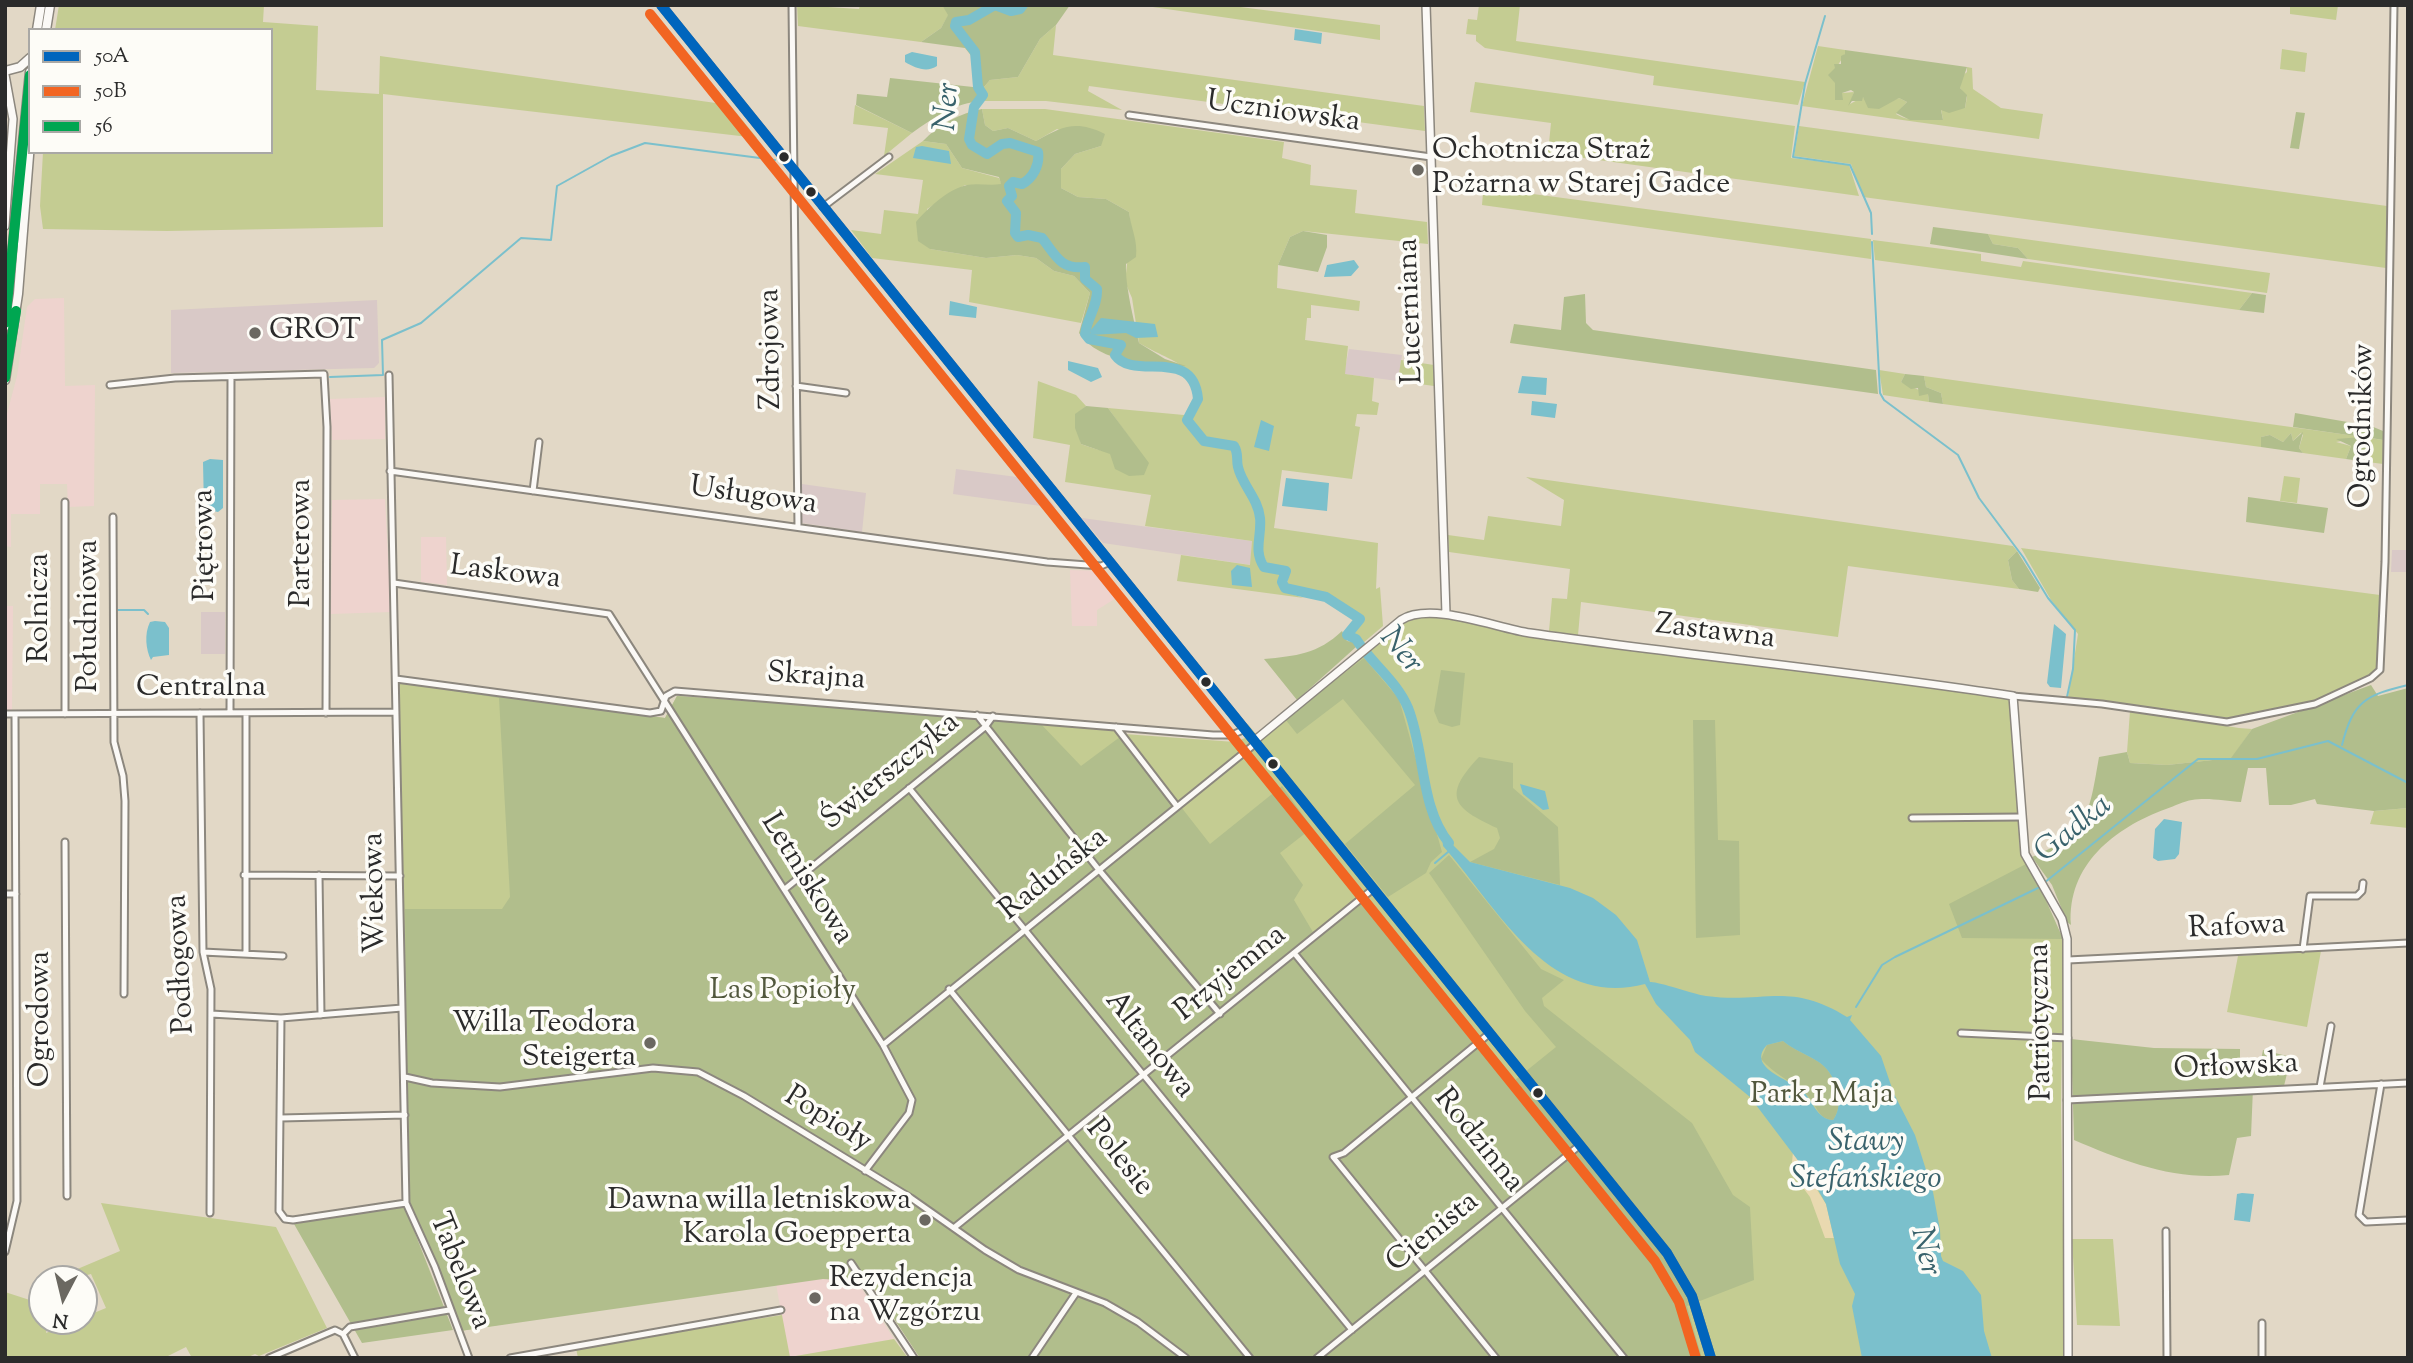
<!DOCTYPE html>
<html>
<head>
<meta charset="utf-8">
<style>
  body { margin:0 }
  #map { position:relative; width:2413px; height:1363px; overflow:hidden; background:#e2d8c6; font-family:"Sorts Mill Goudy",serif }
  canvas { display:block }
  .frame { position:absolute; inset:0; border:7px solid #2b2b2b; pointer-events:none }
  .legend { position:absolute; left:28px; top:28px; width:245px; height:126px; box-sizing:border-box; background:#fdfcf7; border:2px solid #a9a8a5; margin:0; padding:9px 12px; list-style:none; font-size:21px; color:#2b2b2b }
  .legend li { display:flex; align-items:center; gap:14px; height:35px }
  .legend b { width:35px; border:2px solid #a9a8a5 }
  .north { position:absolute; left:28px; top:1265px; width:70px; height:70px; box-sizing:border-box; background:#fdfcf7; border:2px solid #a9a8a5; border-radius:50%; rotate:187deg; font-size:19px; font-weight:700; line-height:28px; text-align:center; color:#2b2b2b }
  .north::after { content:''; display:block; margin:auto; width:24px; height:32px; background:#6b6861; clip-path:polygon(50% 0,100% 100%,50% 72%,0 100%) }
</style>
</head>
<body>
<div id="map">
<canvas width="2413" height="1363"></canvas>
<div class="frame"></div>
<ul class="legend">
<li><b style="height:9px;background:#0065bd"></b>50A</li>
<li><b style="height:9px;background:#f26522"></b>50B</li>
<li><b style="height:9px;background:#00a651"></b>56</li>
</ul>
<div class="north">N</div>
</div>
<script>
const context = document.querySelector('canvas').getContext('2d');
context.lineJoin = 'round';
function fillPath(path, color) {
  context.fillStyle = color;
  context.fill(path, 'evenodd');
}
function strokePath(path, color, width, dash) {
  context.strokeStyle = color;
  context.lineWidth = width;
  context.lineCap = dash ? 'butt' : 'round';
  context.setLineDash(dash || []);
  context.stroke(path);
}
function drawText(font, color, halo, rows, align = 'center') {
  context.font = font + ' "Sorts Mill Goudy",serif';
  context.lineWidth = 7;
  context.setLineDash([]);
  context.textBaseline = 'middle';
  context.strokeStyle = halo;
  context.fillStyle = color;
  for (const [text, x, y, turn = 0] of rows) {
    context.save();
    context.translate(x, y);
    context.rotate((+turn || 0) * Math.PI / 180);
    context.textAlign = isNaN(turn) ? turn : align;
    if (halo) context.strokeText(text, 0, 0);
    context.fillText(text, 0, 0);
    context.restore();
  }
}
const built = new Path2D(`
  M64 298 65 386 95 385 94 506 68 507 67 484H40V514H11V547L5 546V421L17 376 27 307 35 299Z
  M385 397V439L332 440 330 399Z
  M385 499 391 612 331 614 332 500Z
  M421 537H446L447 585 421 582Z
  M1070 570 1104 571 1124 593 1097 610V626H1072Z
  M5 606H13L12 710H5Z
  M846 1264 894 1339 789 1357 775 1278Z`);
const industrial = new Path2D(`
  M377 300 379 363 374 368 171 373V310Z
  M1349 349 1402 355 1398 381 1344 374Z
  M956 469 1032 479 1056 508 953 494Z
  M802 484 866 493 862 532 802 523Z
  M1082 518 1252 541 1251 565 1103 543Z
  M2392 550H2408V572H2391Z
  M201 612H225V654H201Z`);
const green = new Path2D(`
  M59 5H264L263 22 318 26 316 90 379 94 380 56 730 105 757 138 383 94V227L167 231 43 229 40 206 43 152H271V30H55Z
  M797 5 859 9 860 5H942L949 14 941 28 921 42 798 26Z
  M1139 5H1225L1380 25V40Z
  M1479 5H1520L1516 41 1805 82 1798 105 1653 85 1654 76 1485 48 1476 41V35L1466 34 1468 19 1477 20Z
  M2290 5H2338L2336 20 2290 14Z
  M1056 25 1053 55 1424 106 1425 131 1089 86 1088 91 1122 110 1046 101H983L984 87 990 80 1018 77 1040 39Z
  M1818 46 1845 50V54L1836 68 1833 78 1842 93 1854 92 1850 104 1863 97C1881 115 1879 104 1899 98L1907 102 1896 114C1911 123 1927 119 1943 120L1941 109 1965 108 1967 97 1960 88 1961 77 1967 72V67L1972 68 1973 89 2001 108 2043 114 2039 139 1802 106Z
  M2282 49 2307 53 2305 72 2280 69Z
  M1475 82 1795 126 1791 158 1849 165 1859 196 1548 153 1551 123 1470 112Z
  M855 105 912 133 884 156 888 128 853 124Z
  M982 109H1045L1284 142 1282 158 1311 165 1310 185 1357 190 1355 213 1427 222 1428 244 1303 231 1290 237 1278 265 1277 288 1360 301 1359 311 1311 305V318H1307L1305 340 1348 346 1345 374 1374 378 1372 401 1379 403 1377 415 1357 414 1355 426 1360 427 1352 479 1282 470 1274 528 1378 543 1376 589 1380 587 1383 626 1363 643 1352 632 1363 621V616L1343 606 1338 599 1287 585 1289 569 1268 564C1258 550 1264 538 1264 521 1263 499 1245 485 1241 465 1240 457 1240 452 1237 444L1206 438 1192 420C1221 371 1172 363 1139 343L1132 298 1125 282 1131 229 1129 212 1106 199 1078 197 1061 188V169L1075 154 1101 146 1057 129 1036 141 1008 128 993 131 985 125Z
  M1799 126 2387 206 2386 268 1863 197 1851 164 1794 156Z
  M923 141 946 144 962 168 999 178 1002 185H965L927 209 930 249 986 258 1017 255 1036 258 1054 271 1074 276 1090 293 1081 323 969 302 972 270 872 258 851 230 881 234 884 210 918 214 923 180 875 174Z
  M1488 188 1871 239V259L1482 205 1483 193Z
  M1988 234 2270 273 2267 293 2028 259 2018 248 1993 244Z
  M1873 240 1981 254V261L2021 267 2023 261 2252 293 2239 310 1875 260Z
  M1401 360 1434 365V386L1398 381Z
  M1879 370 1905 374 1901 382 1928 394 1929 402 1883 395Z
  M1924 376 2363 437 2336 442 2351 446 2346 459 2303 453 2299 448 2303 435 2301 433 2293 441 2291 433 2283 442 2270 435 2261 437V447L1943 404 1941 393 1926 387Z
  M1038 381 1076 395 1086 406 1075 415 1081 444C1106 453 1109 454 1134 444L1108 408 1184 415 1185 423 1202 445 1231 450C1235 457 1233 464 1236 471 1241 486 1253 499 1255 516 1259 538 1251 548 1260 569L1280 573 1278 584 1282 591 1304 598 1177 581 1181 555 1250 565 1252 541 1145 526 1151 495 1065 482 1070 445 1033 438Z
  M2364 437 2383 440V464L2360 461 2370 446Z
  M2284 476 2300 478 2297 503 2280 501Z
  M1526 477 2013 546 2017 551 2008 560 2012 580 2019 589 1848 566 1838 637 1581 602 1578 635 2010 692 2020 849 2063 939 2061 1107 2065 1358H920L861 1268 460 1331 405 1206 393 685 402 683 665 718 677 696 1113 729 1124 734 1235 742 1245 738 1242 734 1253 735 1247 723 1256 734 1408 611 1441 610 1495 624 1549 631 1552 598 1567 599 1570 569 1449 552 1448 535 1484 540 1488 516 1561 526 1564 500Z
  M2021 548 2380 595 2378 666 2371 675 2325 697 2286 709 2224 721 2068 698 2078 634 2051 600Z
  M2130 711 2239 728 2252 729 2232 758 2167 765 2130 763 2127 752Z
  M2408 808V828L2370 824 2374 811Z
  M2321 951 2307 1027 2227 1012 2238 956Z
  M101 1203 276 1227 327 1328 259 1356 255 1354 246 1358H192L186 1347 164 1358H5V1292L42 1304V1321H48L46 1333 74 1321H84V1317L106 1308 91 1274 72 1279 68 1273 120 1251Z
  M2072 1239H2113L2120 1326 2077 1325Z
  M782 1315 790 1357 894 1339 908 1358H578L576 1348Z`);
const forest = new Path2D(`
  M942 5H1070L1056 25 1040 39 1018 77 990 80 984 87 983 101C954 103 935 117 912 133L856 105 857 94 887 97 890 78 973 87V58L965 48 921 42 941 28 948 15Z
  M1845 50 1967 67 1960 88 1967 95 1965 108 1949 113 1941 110 1943 120H1910L1896 113 1907 102 1899 98 1879 109 1868 108 1863 97 1862 101H1852L1848 106 1854 92 1851 90 1842 93 1843 100H1835V83L1828 75 1835 68 1834 64H1841V56L1845 54Z
  M982 109 985 125 993 131 1008 128 1036 141C1063 126 1076 120 1105 134L1101 146 1075 154 1061 169V188L1078 197 1106 199 1129 212C1131 229 1138 240 1136 257L1126 264C1125 286 1134 320 1139 343L1165 359 1186 366C1153 365 1099 364 1079 333L1090 293 1074 276 1054 271 1036 258 1017 255 986 258 930 249 918 241 916 222C928 208 948 189 967 185 978 183 990 186 1001 184L999 177 962 168 946 144 923 141C938 125 960 113 982 109Z
  M2296 112 2305 113 2299 149 2290 148Z
  M1933 227 1988 234 1993 244 2018 248 2028 259 1930 244Z
  M1303 231 1327 235V247L1318 272 1278 265 1290 237Z
  M2252 293 2266 295 2264 313 2239 310Z
  M1585 294 1586 323 1593 330 1876 370 1878 394 1510 343 1514 324 1561 330 1564 297Z
  M1905 374 1924 376 1926 387 1941 393 1943 404 1929 402 1928 394 1919 396 1918 388 1911 389 1901 382Z
  M1086 406 1108 408 1149 463 1144 475 1129 476 1115 469 1110 454 1081 444 1075 428V414Z
  M2295 413 2371 426 2383 431V440L2365 437 2370 446 2360 461 2346 459 2351 446 2336 439 2362 437 2293 427Z
  M2303 432 2299 448 2303 453 2261 447V437L2270 435 2283 442 2291 433 2293 441Z
  M2248 497 2328 508 2324 533 2246 522Z
  M2017 551 2040 588 2038 592 2019 589 2012 580 2008 560Z
  M1342 631 1347 641 1354 642 1356 647 1297 700 1264 659C1296 656 1318 654 1342 631Z
  M1364 658 1399 699 1442 852 1431 862 1426 873 1388 897 1345 844 1415 785 1343 699 1297 734 1285 719Z
  M1441 670 1465 673 1460 725 1452 727 1439 723 1434 711Z
  M402 683 665 718 677 696 1038 721 1081 766 1124 734 1210 844 1282 786 1312 828 1280 853 1303 885 1294 900 1317 939 1368 899 1515 1080 1556 1047 1525 1011 1429 873 1449 855 1541 969 1564 980 1542 998 1544 1006 1692 1123 1733 1195 1750 1207 1754 1280 1687 1306 1702 1358H920L870 1282 823 1279 460 1331 407 1199 405 909H502L510 897 499 698Z
  M2371 685 2378 696 2408 688V808L2374 811 2317 804 2315 799 2291 805H2269L2266 768H2248L2241 802C2226 801 2207 797 2192 800 2184 801 2175 806 2166 809 2114 828 2067 865 2071 925L2067 922 2052 885 2032 857C2089 833 2089 814 2099 757L2127 752 2130 763 2167 765 2231 758 2252 729Z
  M1693 720H1715L1718 840 1739 841 1740 935 1696 938Z
  M1479 757 1513 763V788L1558 827 1560 885 1470 862 1494 849 1500 838 1497 828C1453 808 1442 796 1479 757Z
  M2026 864 2038 882 2063 939 1962 938 1949 904Z
  M2071 1039 2154 1048 2240 1049V1058L2261 1060 2263 1050 2291 1057 2284 1086 2253 1088 2251 1136 2237 1138 2229 1175C2175 1181 2123 1161 2074 1140Z
  M1783 1041C1794 1050 1806 1054 1817 1061 1836 1072 1846 1103 1833 1120 1818 1120 1816 1103 1806 1094 1791 1081 1774 1074 1761 1059L1767 1045Z
  M404 1205 453 1330 362 1343 294 1224Z`);
const sand = new Path2D(`
  M1793 1152 1826 1204 1834 1238H1825L1810 1197 1791 1172Z`);
const water = new Path2D(`
  M1295 29 1322 33 1321 44 1294 40Z
  M912 52 937 57V66C927 73 915 68 905 62V55Z
  M922 146 949 151 951 164 913 158 916 147Z
  M1354 260 1359 267 1351 276 1324 277 1327 265Z
  M950 301 977 307 976 318 949 315Z
  M1101 318 1155 324 1158 337 1136 338 1126 333 1091 335 1090 331Z
  M1068 361 1098 368 1102 377 1091 382 1068 370Z
  M1522 376 1547 378 1546 395 1518 393Z
  M1532 401 1557 404 1555 418 1531 415Z
  M1261 420 1274 426 1269 451 1254 447Z
  M210 459 223 460V508L218 512 204 509 203 462Z
  M1286 478 1329 483 1327 511 1282 506Z
  M1237 565 1250 568 1252 587 1232 585 1231 571Z
  M155 621 165 622 169 628V655L153 657 151 660C146 650 144 634 150 622Z
  M2054 624 2066 634 2061 688 2050 687 2047 683Z
  M1520 784 1545 791 1549 809 1543 810 1523 794Z
  M2164 819 2182 822 2179 854 2175 859 2158 861 2153 858 2155 829Z
  M1442 834 1470 862 1570 888 1593 898 1616 915 1637 940 1650 982C1657 981 1693 994 1706 996 1765 1004 1789 981 1847 1017L1852 1015 1850 1020 1881 1056 1894 1094 1915 1135 1933 1192 1940 1230 1941 1256 1943 1261 1963 1271 1981 1295 1984 1331 1992 1358H1862L1852 1306 1855 1294 1840 1264 1826 1204 1812 1179 1750 1097 1695 1052 1690 1040 1656 1004 1645 984C1548 1009 1498 908 1443 846ZM1783 1041C1794 1050 1806 1054 1817 1061 1836 1072 1846 1103 1833 1120 1817 1120 1812 1099 1802 1090 1788 1079 1746 1067 1767 1045Z
  M2242 1193 2254 1194 2250 1222 2234 1220 2237 1194Z`);
const stream = new Path2D(`
  M1825 16 1805 84 1793 157 1850 165 1871 213 1872 234
  M1872 242 1880 393 1884 400 1958 455 1979 498 2023 557 2048 598 2075 630 2073 669 2067 697
  M330 377 383 375 382 340 421 323 521 238 551 240 557 186 611 156 645 143 775 160
  M118 610H144L148 614
  M2342 745C2353 701 2366 695 2408 685
  M1435 863 1448 852
  M2044 883 2198 759H2257L2328 741 2408 783
  M1856 1007 1882 965 1895 957 2040 887`);
const river = new Path2D(`
  M1023 5 1020 9 1011 11 995 5 969 20 956 22 955 26 975 52 978 87 983 95 974 107 969 139 972 145 987 154 1002 144 1010 143 1038 152C1040 165 1033 178 1022 184L1013 182 1009 186 1012 196 1007 201 1016 213 1015 233 1018 237 1028 235 1042 238C1055 254 1060 270 1085 267V279L1097 289C1098 306 1087 318 1085 334L1089 339 1121 345 1115 355C1134 382 1193 345 1198 399L1187 420 1204 441 1234 446C1239 454 1236 459 1238 467 1242 485 1258 498 1260 518 1262 536 1253 550 1264 567L1286 571 1282 582 1285 588 1326 597 1360 619 1347 635 1356 639C1371 663 1397 681 1408 708 1425 750 1420 808 1449 843`);
const street = new Path2D(`
  M792 5 798 526
  M1129 115 1431 157
  M823 207 889 157
  M389 375 406 1203 435 1267 469 1358
  M110 385 175 378 324 374 327 427 326 713
  M796 386 846 393
  M390 471 1047 562 1101 566 1110 562
  M533 491 539 442
  M65 502V714
  M113 517 114 742 123 776 125 801 124 994
  M394 583 609 614 883 1045 912 1100 909 1113 865 1171
  M396 679 650 713 661 711 666 696 675 691 1213 735H1232L1245 729
  M2013 696 2102 704 2227 722 2315 704 2371 678 2380 670 2385 562 2394 5
  M200 713 203 952 211 989 210 1213
  M230 713 231 377
  M5 714 396 712
  M977 715 1099 870 1220 1014
  M1116 727 1176 805
  M909 788 1352 1330
  M1912 818 2021 817
  M65 842 67 1196
  M244 875 400 876
  M319 875 321 1015
  M785 889 985 727 993 716
  M5 894H16
  M2303 949 2310 896H2357L2362 891 2363 883
  M203 952 283 956
  M246 954V713
  M1295 954 1624 1358
  M2068 960 2408 943
  M949 989 1250 1358
  M211 1014 281 1018 402 1008
  M281 1018 279 1211 285 1219 293 1220 406 1203
  M1490 1033 1344 1153 1333 1157 1496 1358
  M1961 1033 2068 1038
  M883 1045 1256 743
  M405 1077 432 1083 500 1087 653 1068 698 1072 744 1096 911 1198 985 1250 1019 1270 1105 1303 1138 1322 1186 1358
  M2381 1084 2359 1215 2366 1222 2408 1220
  M2320 1087 2331 1026
  M2067 1100 2408 1083
  M281 1118 405 1115
  M955 1227 1373 889
  M2166 1231 2167 1358
  M5 1252 17 1201 15 714
  M851 1263 914 1358
  M2262 1323V1358
  M343 1334 350 1327 449 1310
  M269 1358 335 1330 343 1334 355 1358
  M510 1358 781 1310
  M1032 1358 1076 1293
  M1317 1358 1580 1145`);
const secondary = new Path2D(`
  M661 5 1667 1253 1692 1296 1711 1358
  M1426 5 1446 614
  M5 75 13 119 5 226
  M1254 741 1401 620C1431 601 1496 628 1530 633 1691 656 1853 671 2013 696L2025 854 2062 919 2067 939 2068 1358`);
const primary = new Path2D(`
  M37 30 41 5
  M46 30 50 5
  M5 71 20 67 30 58
  M5 326 30 72
  M5 380 18 294 30 143`);
const bus1 = new Path2D(`
  M661 5 1667 1253 1692 1296 1711 1358`);
const bus2 = new Path2D(`
  M650 14 1655 1261 1679 1302 1696 1358`);
const bus3 = new Path2D(`
  M5 323 30 75
  M5 378 16 311`);
const markers = [
  [784,157,6,"#2b2b2b"],
  [1418,170,7,"#6b6861"],
  [811,192,6,"#2b2b2b"],
  [255,333,7,"#6b6861"],
  [1206,682,6,"#2b2b2b"],
  [1273,764,6,"#2b2b2b"],
  [650,1043,7,"#6b6861"],
  [1538,1093,6,"#2b2b2b"],
  [925,1220,7,"#6b6861"],
  [815,1298,7,"#6b6861"]
];
const streetNames = [
  ["Uczniowska",1283,114,8],
  ["Lucerniana",1413,311,-92],
  ["Zdrojowa",773,349,-91],
  ["Ogrodników",2365,426,-89],
  ["Usługowa",753,498,8],
  ["Parterowa",304,543,-90],
  ["Piętrowa",207,545,-91],
  ["Laskowa",505,575,7],
  ["Rolnicza",42,608,-90],
  ["Południowa",91,616,-90],
  ["Zastawna",1715,634,7],
  ["Skrajna",816,679,4],
  ["Centralna",201,690],
  ["Świerszczyka",892,773,-39],
  ["Raduńska",1055,876,-39],
  ["Letniskowa",805,880,58],
  ["Wiekowa",377,893,-91],
  ["Rafowa",2237,929,-3],
  ["Podłogowa",183,964,-93],
  ["Przyjemna",1232,975,-39],
  ["Ogrodowa",43,1019,-90],
  ["Patriotyczna",2043,1022,-91],
  ["Altanowa",1148,1046,52],
  ["Orłowska",2236,1069,-3],
  ["Popioły",827,1121,32],
  ["Rodzinna",1477,1142,51],
  ["Polesie",1118,1159,51],
  ["Cienista",1434,1234,-39],
  ["Tabelowa",458,1272,68]
];
const poiNames = [
  ["Ochotnicza Straż",1432,153],
  ["Pożarna w Starej Gadce",1432,187],
  ["GROT",269,333],
  ["Willa Teodora",636,1026,"right"],
  ["Steigerta",636,1060,"right"],
  ["Dawna willa letniskowa",911,1203,"right"],
  ["Karola Goepperta",911,1237,"right"],
  ["Rezydencja",829,1281],
  ["na Wzgórzu",829,1315]
];
const parkNames = [
  ["Las Popioły",783,993],
  ["Park 1 Maja",1822,1097]
];
const waterNames = [
  ["Ner",950,107,-86],
  ["Ner",1399,652,51],
  ["Gadka",2075,831,-39],
  ["Stawy",1866,1145],
  ["Stefańskiego",1866,1182],
  ["Ner",1923,1252,77]
];
fillPath(built, '#eed3ce');
fillPath(industrial, '#d9c9c7');
fillPath(green, '#c4cc92');
fillPath(forest, '#b1be8c');
fillPath(sand, '#e9d9b0');
fillPath(water, '#7bc0cc');
strokePath(stream, '#7bc0cc', 2);
strokePath(river, '#7bc0cc', 10);
strokePath(street, '#8c877e', 9);
strokePath(secondary, '#8c877e', 10);
strokePath(primary, '#8c877e', 11);
strokePath(street, '#fbf9f6', 5);
strokePath(secondary, '#fbf9f6', 7);
strokePath(primary, '#fbf9f6', 8);
strokePath(bus1, '#0065bd', 10);
strokePath(bus2, '#f26522', 10);
strokePath(bus3, '#00a651', 10);
for (const [x, y, r, color] of markers) {
  const dot = new Path2D();
  dot.arc(x, y, r, 0, 2 * Math.PI);
  context.fillStyle = color;
  context.fill(dot);
  strokePath(dot, '#fdfcf7', 2.5);
}
drawText('30px', '#2b2b2b', '#fdfcf7', streetNames);
drawText('30px', '#2b2b2b', '#fdfcf7', poiNames, 'left');
drawText('30px', '#52583d', '#fdfcf7', parkNames);
drawText('italic 32px', '#39626c', '#fdfcf7', waterNames);
</script>
</body>
</html>
